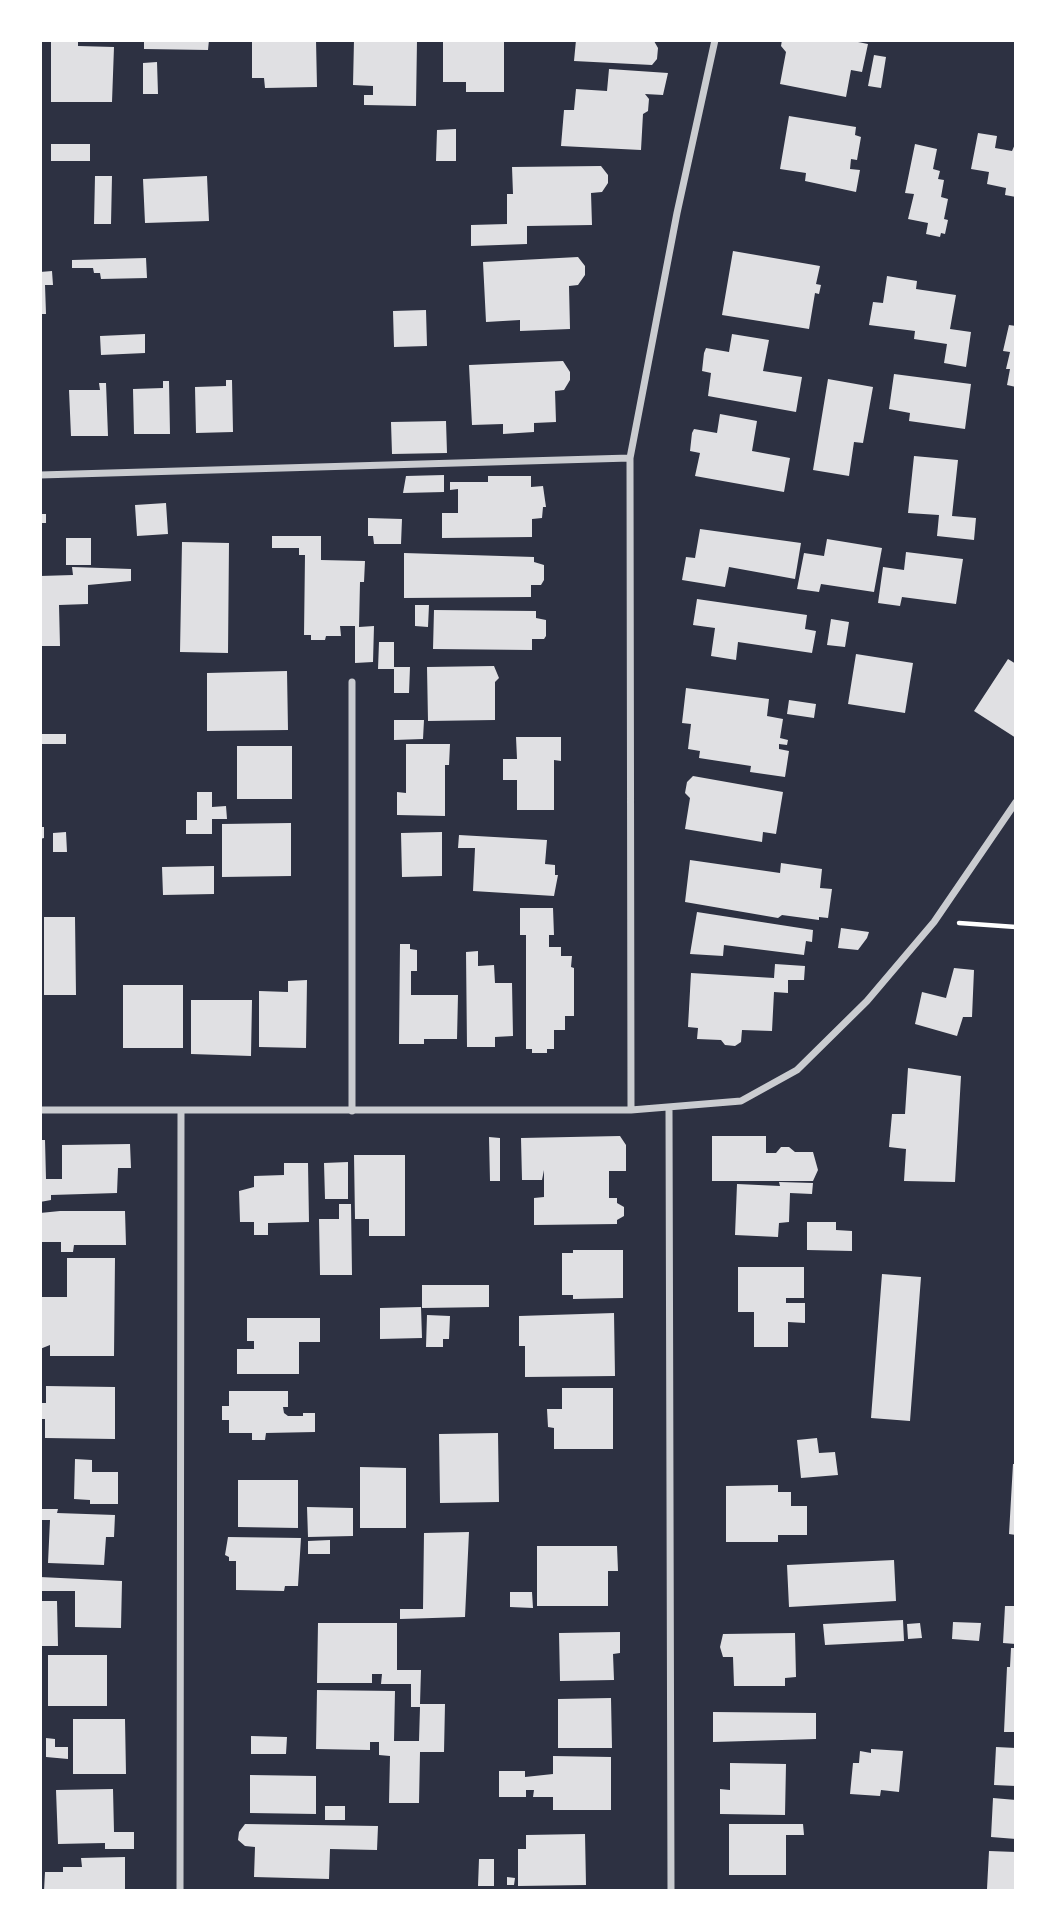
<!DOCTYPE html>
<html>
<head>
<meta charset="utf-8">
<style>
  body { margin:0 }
  #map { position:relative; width:1056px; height:1931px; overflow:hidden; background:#2d3142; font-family:Roboto,sans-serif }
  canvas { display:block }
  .frame { position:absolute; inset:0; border:42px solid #fff; pointer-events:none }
</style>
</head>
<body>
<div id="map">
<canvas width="1056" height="1931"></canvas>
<div class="frame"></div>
</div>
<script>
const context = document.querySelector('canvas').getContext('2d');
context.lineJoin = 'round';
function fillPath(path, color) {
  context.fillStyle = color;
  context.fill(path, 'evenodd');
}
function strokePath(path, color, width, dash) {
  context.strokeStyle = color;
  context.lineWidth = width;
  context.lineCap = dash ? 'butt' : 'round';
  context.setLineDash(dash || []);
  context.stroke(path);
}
const building = new Path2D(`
  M51 40H78V46L114 47 112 102H51Z
  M144 40H209L208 50 144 49Z
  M252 40H316L317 87 265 88 264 78H252Z
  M354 40H417L416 106 364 105V95H373V86L353 85Z
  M443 40H504V92H466V82H443Z
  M576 40 654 41 658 48 657 59 652 65 574 61Z
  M782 40H848L868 44 862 72 851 70 846 97 780 84 786 52 781 46Z
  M874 55 886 57 881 88 868 86Z
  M157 62 158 94H143V63Z
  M609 69 668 73 663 95 645 94 649 99 648 111 643 114 641 150 561 146 564 110H574L576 89 607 91Z
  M789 116 856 127 855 135 861 137 857 160 851 159 850 169 860 170 856 192 805 181 806 173 780 169Z
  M456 129V161H436L437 130Z
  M978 133 997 136 995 148 1012 151 1016 142V197L1005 195 1006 188 987 184 989 172 971 169Z
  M51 144H90V161H51Z
  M915 144 937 149 933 169 940 171 938 179 944 180 941 197 948 199 944 219 948 220 945 234 941 233 940 237 926 234 928 223 908 219 914 194 905 193Z
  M601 166 608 175V183L602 192 591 193 592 225 527 226V244L471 246V225L507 224V194H513L512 167Z
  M95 176H112L111 224H94Z
  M207 176 209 221 145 223 143 179Z
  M733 251 820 266 816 284 821 285 819 294 815 293 809 329 722 315Z
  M578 257 585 266V275L578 285 569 286 570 329 520 331V320L486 322 483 262Z
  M146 258 147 278 101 279 100 273H94L93 268H72V260Z
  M52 271 53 285H45L46 314H40V272Z
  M887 276 917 281 916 289 956 295 950 329 971 332 966 367 944 363 947 344 914 339 915 331 869 325 873 302 883 303Z
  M426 310 427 346 394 347 393 311Z
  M1009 325 1016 326V387L1007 385 1010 369H1006L1010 352 1003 351Z
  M145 334V353L101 355 100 336Z
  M732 334 769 340 763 371 802 377 796 412 708 396 711 373 702 371 704 353 706 348 729 352Z
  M563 361 570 372V380L564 390 555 391 556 422 534 423V432L503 434V424L472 425 469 365Z
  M894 374 971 384 965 429 909 421 910 413 889 409Z
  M828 379 873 387 863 443 854 442 849 476 813 470Z
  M226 380H232L233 432 196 433 195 387 226 386Z
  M163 381H169L170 434H134L133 389 163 388Z
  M99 383H106L108 436H71L69 390H100Z
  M720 414 757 421 752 451 790 458 784 492 695 476 700 453 690 451 692 433 694 429 717 433Z
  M446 421 447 453 392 454 391 422Z
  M914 456 958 460 952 516 976 518 974 540 937 536 939 515 908 513Z
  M444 475V492L403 493 406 476Z
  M488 476H531V487L543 486 546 507H543L542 518 532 519V537L442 538V513H458V489L450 490V482H488Z
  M166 503 168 534 137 536 135 505Z
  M40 514H46V523H40Z
  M368 518 402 519 401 544H374L373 536H368Z
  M700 529 801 543 795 579 729 567 725 587 682 580 686 557 695 558Z
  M272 536H321V560L365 561 364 582H360L359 627 374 626 373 662 355 663V626H340L341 636H326L325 640H311V635H304L305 555H299V548H272Z
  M66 538H91V565H66Z
  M827 539 882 548 874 592 821 584 819 592 797 589 804 553 824 556Z
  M182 542 229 543 228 653 180 652Z
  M906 552 963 559 956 604 902 597 900 606 878 603 883 567 904 570Z
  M404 553 534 557V562L544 565V580L541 585H531V597L404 598Z
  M72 567 131 569V581L88 585V604L59 605 60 646H40V576L73 575Z
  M697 599 807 615 805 629 816 631 812 653 738 642 736 660 711 656 715 628 693 625Z
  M415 605H429L428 627 415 626Z
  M434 610 536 611V618L546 620V636L544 639H532V650L433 649Z
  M831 619 849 622 845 647 827 645Z
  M379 642H394V667H410L409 693H394V669H378Z
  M856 654 913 663 905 713 848 704Z
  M1008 659 1016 664V738L974 711Z
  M494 666 499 678 495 682V720L428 721 427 667Z
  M287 671 288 730 207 731V673Z
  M686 688 769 699 767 716 783 719 780 738 788 740 787 745 779 744V749L789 751 785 777 750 772 751 766 699 758 700 751 688 749 691 724 682 723Z
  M789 700 816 704 814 718 787 714Z
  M394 720H424L423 739 394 740Z
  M41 734H66V744H41Z
  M516 737H561V761L554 760V810H517V780H503V759H517Z
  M406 744H450L449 765H445V816L397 815V792L406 793Z
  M237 746H292V799H237Z
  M693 776 783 792 776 834 763 832 762 842 685 829 690 798 685 793 687 782Z
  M197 792H212V807L226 806 227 819H212V834H186V820H197Z
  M291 823V876L222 877V824Z
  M40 827H44V838L40 839Z
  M66 832 67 852H53V833Z
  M442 832V876L402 877 401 833Z
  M459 835 547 840 545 864 555 865V875H558L554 896 473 891 475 848H458Z
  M690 860 780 873 781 863 822 869 820 888 832 889 828 918 819 917V920L782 915 778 918 685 902Z
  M214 866V894L163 895 162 867Z
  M520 908H553L554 935H549V947H561V956H572L571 967 574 968V1016H565V1030H554V1049H547V1053H532V1049H526V935H520Z
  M697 912 813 930 812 942 806 941 804 955 724 945 723 956 690 954Z
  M44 917H75L76 995H44Z
  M841 928 869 932 867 938 858 950 838 948Z
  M400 944H410V949L417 950V971H411V995H458L457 1039H424V1044H399Z
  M478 951V966L494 965 495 983H512L513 1036 495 1037V1047H467L466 952Z
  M775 964 805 966 804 980H788V993L774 992 772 1031 742 1030 741 1042 735 1046 725 1045 721 1040 697 1039 698 1028 688 1027 691 973 774 978Z
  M954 968 974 970 972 1017H963L957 1036 915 1024 922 992 946 998Z
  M307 980 306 1048 259 1047V991L288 992V981Z
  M123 985H183V1048H123Z
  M191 1000H252L251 1056 191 1054Z
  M908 1068 961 1076 955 1182 904 1181 906 1149 889 1147 892 1114H905Z
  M620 1136 626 1145V1171H609V1198H617V1203L624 1207V1216L617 1220V1224L534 1225V1198L544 1197V1170L542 1180H522L521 1138Z
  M712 1136H766V1153H776L781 1147H789L795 1152H813L818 1170 813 1181H712Z
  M489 1137 500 1138V1181H490Z
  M40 1140H45L46 1179H62V1145L130 1144 131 1168H118L117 1193 51 1195V1200L40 1202Z
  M354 1155H405V1236H369V1219H355Z
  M348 1162V1199H325L324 1163Z
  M284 1163H308L309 1222 268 1223V1235H254V1222H240L239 1191 254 1187V1176L284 1175Z
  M779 1182 813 1183 812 1194 790 1193 789 1222 779 1223 778 1237 735 1235 737 1184 780 1186Z
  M339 1204H351L352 1275H320L319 1219H339Z
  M60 1211H125L126 1245H74L73 1252H61V1242H40V1213Z
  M807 1222H836V1230L852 1231V1251L807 1250Z
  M573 1250H623V1298L573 1299V1295H562V1253H573Z
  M67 1258H115L114 1356H50V1345L40 1349V1297H67Z
  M738 1267H804V1298H786V1303H805V1323L788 1322V1347H754V1312H738Z
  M882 1274 921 1277 910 1421 871 1418Z
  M422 1285H489V1307L422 1308Z
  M421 1307 422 1338 380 1339V1308Z
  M614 1313 615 1376 525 1377V1346H519V1316Z
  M427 1315 450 1316 449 1339H443V1347H426Z
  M247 1318H320V1342H299V1374H237V1349H254V1341H247Z
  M46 1386 115 1387V1439L45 1438V1419H40V1403H46Z
  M562 1388H613V1449H554V1428L548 1427 547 1409H562Z
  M229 1391H288V1407H283L284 1413 288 1416H303V1413H315V1432L266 1433 265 1440H252V1433H229V1420H222V1406H229Z
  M498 1433 499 1502 440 1503 439 1434Z
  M817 1438 819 1453 835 1452 838 1475 801 1478 797 1440Z
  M75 1459 92 1460V1472H118V1504H90V1500L74 1499Z
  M1013 1464H1016V1535L1009 1534Z
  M360 1467 406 1468V1528H360Z
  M238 1480H298V1528L238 1527Z
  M778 1485V1492H791V1506H807V1535H778V1542H726V1486Z
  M307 1507 353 1508V1536L308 1537Z
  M40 1509H58L57 1513 115 1515 114 1537H106L104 1565 48 1563 50 1520H40Z
  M469 1532 465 1617 400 1619V1609H423L424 1533Z
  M228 1537 301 1538 298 1586H285L284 1591 236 1590V1561H229V1557L225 1555Z
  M330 1540V1554H308V1541Z
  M537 1546H617L618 1571H608V1606H537Z
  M894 1560 896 1601 789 1607 787 1565Z
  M40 1577 122 1581 121 1628 75 1627V1591H40Z
  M510 1592H532L533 1608 510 1607Z
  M40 1601H57L58 1646H40Z
  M1005 1606H1016V1644L1003 1643Z
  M903 1620 904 1641 825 1645 823 1624Z
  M953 1622 981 1623 979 1641 952 1639Z
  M318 1623H397V1670H421L420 1704H445L444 1752H420L419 1803H389L390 1756 379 1755V1742H370V1750L316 1749 317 1690 395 1691 394 1741H419L420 1707H411V1684H381L382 1674H372V1683H317Z
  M920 1623 922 1638 908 1639 907 1624Z
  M620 1632V1653L613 1654 614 1680 560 1681 559 1633Z
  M795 1633 796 1677 785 1678V1686H734L733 1657H723L720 1647 723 1634Z
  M1011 1648H1016V1732H1004L1007 1667H1010Z
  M48 1655H107V1706H48Z
  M611 1698 612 1748H558V1699Z
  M713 1712 816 1713V1739L713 1742Z
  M73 1719H125L126 1774H73Z
  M251 1736 287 1737 286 1754H251Z
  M46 1738 55 1739V1747H68V1759L46 1757Z
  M996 1747 1016 1748V1786L994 1785Z
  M871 1749 903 1751 899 1792 881 1790 880 1796 850 1794 853 1763H859L860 1751 871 1753Z
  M553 1756 611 1757V1810H553V1797H533L534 1790H526V1797H499V1771H525V1777L553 1774Z
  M730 1763 786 1764 785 1815 720 1814V1789L730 1790Z
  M250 1775 316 1776V1814L250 1813Z
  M113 1789 114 1832H134V1849H105V1843L58 1844 56 1790Z
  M993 1798 1016 1800V1839L991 1837Z
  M325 1806H345V1820H325Z
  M245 1824 378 1826 377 1850 330 1849 329 1879 254 1877 255 1847 245 1846 238 1840 239 1832Z
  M729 1824H803L804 1835H786V1875H729Z
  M585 1834 586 1885 518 1886V1849H526V1835Z
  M989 1851 1016 1852V1891L987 1889Z
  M125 1857V1891H44L45 1872H63V1867H82L81 1858Z
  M479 1859H494V1886H478Z
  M507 1877 515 1878 514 1885H507Z`);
const path = new Path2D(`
  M959 923 1016 927`);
const minor = new Path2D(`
  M40 475 630 458
  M669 1108 671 1891
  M40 1110H631L741 1101 797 1070 867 1001 934 922 1016 802
  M631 1110 630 458 677 213 715 40
  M352 1111V682
  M180 1891 181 1110`);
fillPath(building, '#e0e0e3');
strokePath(path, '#fff', 4.5);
strokePath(minor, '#caccd0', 7);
</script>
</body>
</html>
